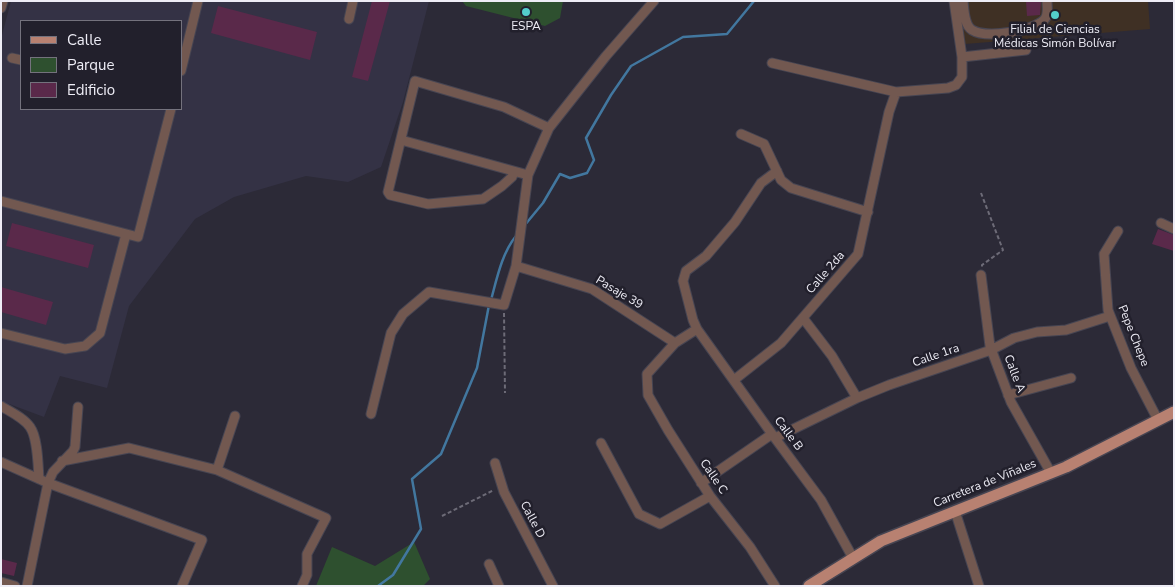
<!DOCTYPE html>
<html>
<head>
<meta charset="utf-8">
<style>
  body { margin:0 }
  #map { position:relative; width:1175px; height:587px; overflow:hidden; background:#2c2a37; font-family:"Nunito Sans",sans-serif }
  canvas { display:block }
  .frame { position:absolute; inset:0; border:2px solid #eeedf6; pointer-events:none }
  .legend { position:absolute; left:20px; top:20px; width:162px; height:90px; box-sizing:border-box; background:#22202c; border:1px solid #74727d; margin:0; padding:6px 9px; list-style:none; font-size:15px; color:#eeedf6 }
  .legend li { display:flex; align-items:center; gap:10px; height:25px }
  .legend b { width:25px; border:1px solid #74727d }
</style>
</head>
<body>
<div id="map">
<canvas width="1175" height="587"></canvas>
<div class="frame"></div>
<ul class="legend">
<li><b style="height:6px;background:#b88171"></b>Calle</li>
<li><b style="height:14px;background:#2e502f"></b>Parque</li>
<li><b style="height:14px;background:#5a294a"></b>Edificio</li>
</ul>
</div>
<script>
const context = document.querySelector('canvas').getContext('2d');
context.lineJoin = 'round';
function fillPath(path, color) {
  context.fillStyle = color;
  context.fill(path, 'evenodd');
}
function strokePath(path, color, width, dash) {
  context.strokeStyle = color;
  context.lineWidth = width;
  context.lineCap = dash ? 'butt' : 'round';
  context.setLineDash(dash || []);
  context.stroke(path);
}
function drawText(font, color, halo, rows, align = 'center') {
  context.font = font + ' "Nunito Sans",sans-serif';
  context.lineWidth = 5;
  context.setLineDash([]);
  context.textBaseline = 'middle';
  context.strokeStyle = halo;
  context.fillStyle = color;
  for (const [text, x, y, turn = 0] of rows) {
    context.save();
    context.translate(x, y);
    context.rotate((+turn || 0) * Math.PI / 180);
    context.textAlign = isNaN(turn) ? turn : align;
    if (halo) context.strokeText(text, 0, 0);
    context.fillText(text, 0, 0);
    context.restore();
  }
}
const built = new Path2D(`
  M11 1H429L403 102 381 167 348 182 306 176 234 197 195 219 129 306 107 388 60 376 44 417 1 401V39ZM21 21H181V109H21Z`);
const education = new Path2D(`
  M959 1H1148L1150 29 965 44Z`);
const green = new Path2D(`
  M462 1H563L560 18 545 26 466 6Z
  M414 542 430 579 423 586H316L332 547 375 566Z`);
const stream = new Path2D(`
  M524 226 543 203 560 174 570 178 587 173 594 160 586 138 611 95 631 66 683 37 727 34 754 1
  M491 300C497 278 502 253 516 236
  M378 586 393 575 421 529 412 479 441 454 477 368 489 305`);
const building = new Path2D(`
  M372 1H390L368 81 352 77Z
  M1026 1H1041L1040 15 1027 16Z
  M218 6 317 32 310 60 211 33Z
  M12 223 94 245 88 268 6 246Z
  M1158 229 1174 235V251L1152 244Z
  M1 287 53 302 46 325 1 312Z
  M1 559 17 563 14 576 1 573Z`);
const path = new Path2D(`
  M981 193 1003 250 982 265V268
  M504 313 505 393
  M442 516 494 490`);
const minor = new Path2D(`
  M963 1C964 10 964 25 972 30 986 39 1033 31 1044 20 1049 15 1047 8 1047 1
  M1 8 3 1
  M349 19 353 1
  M962 57 1026 50
  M12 58 21 60
  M772 63 896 92 948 88 956 85 962 77V57L954 1
  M181 71 198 1
  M741 134 764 144 781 180 791 188 868 212
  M401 140 528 175 549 128 606 56 654 1
  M777 171 761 183 735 222 706 256 686 271 683 281 693 320 697 329 772 434 821 500 853 558
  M514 172 512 177 502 186 483 199 428 204 390 195 388 192 415 81 504 107 549 128
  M1 201 138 237 171 109
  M1161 223 1174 229
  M1118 231 1104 254 1108 310 1131 368 1158 420
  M516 266 592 289 675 343
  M981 275 990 346 1011 402 1051 473
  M803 318 832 356 857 398
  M697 329 675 343 647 374 648 395 668 430 710 496 750 547 775 586
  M1 333 65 349 85 346 100 333 126 234
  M734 380 781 343 858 254 889 112 896 92
  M1008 395 1071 378
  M1 406C11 412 24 418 30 427 38 438 38 466 39 479
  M371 414 391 333 403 314 429 292 504 305 516 266 528 175
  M775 438 857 398 889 385 991 350 1014 338 1037 332 1066 330 1110 316
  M601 443 639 514 660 524 710 496
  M62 461 129 448 217 470 326 518 307 554V575L302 586
  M1 462 48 483 202 540 182 586
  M495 463 504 492 553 586
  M217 470 235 416
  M701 483 772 434
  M955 511 979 586
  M489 564 499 586
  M1 582 15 586
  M27 586 48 483 53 472 73 451 75 447 78 407`);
const major = new Path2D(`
  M809 586 881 541 1066 467 1174 412`);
const markers = [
  [526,12,5,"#53cdcb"],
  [1055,15,5,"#53cdcb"]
];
const poiNames = [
  ["ESPA",526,27],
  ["Filial de Ciencias",1055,30],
  ["Médicas Simón Bolívar",1055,44]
];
const streetNames = [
  ["Calle 2da",826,273,-49],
  ["Pasaje 39",619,293,31],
  ["Pepe Chepe",1133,336,68],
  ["Calle 1ra",936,356,-19],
  ["Calle A",1014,374,69],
  ["Calle B",788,434,53],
  ["Calle C",713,477,56],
  ["Carretera de Viñales",985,484,-22],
  ["Calle D",532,520,62]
];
fillPath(built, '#343245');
fillPath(education, '#3f3024');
fillPath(green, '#2e502f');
strokePath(stream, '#42779f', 2.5);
fillPath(building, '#5a294a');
strokePath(minor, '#474552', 11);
strokePath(major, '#474552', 14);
strokePath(path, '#6d6b77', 2, [4, 2.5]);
strokePath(minor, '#725850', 9);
strokePath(major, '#b88171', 11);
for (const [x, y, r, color] of markers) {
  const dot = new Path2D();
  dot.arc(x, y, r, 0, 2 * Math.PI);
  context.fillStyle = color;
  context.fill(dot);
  strokePath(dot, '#22202c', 2);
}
drawText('12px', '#eeedf6', '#22202c', poiNames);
drawText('12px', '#eeedf6', '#22202c', streetNames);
</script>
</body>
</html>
